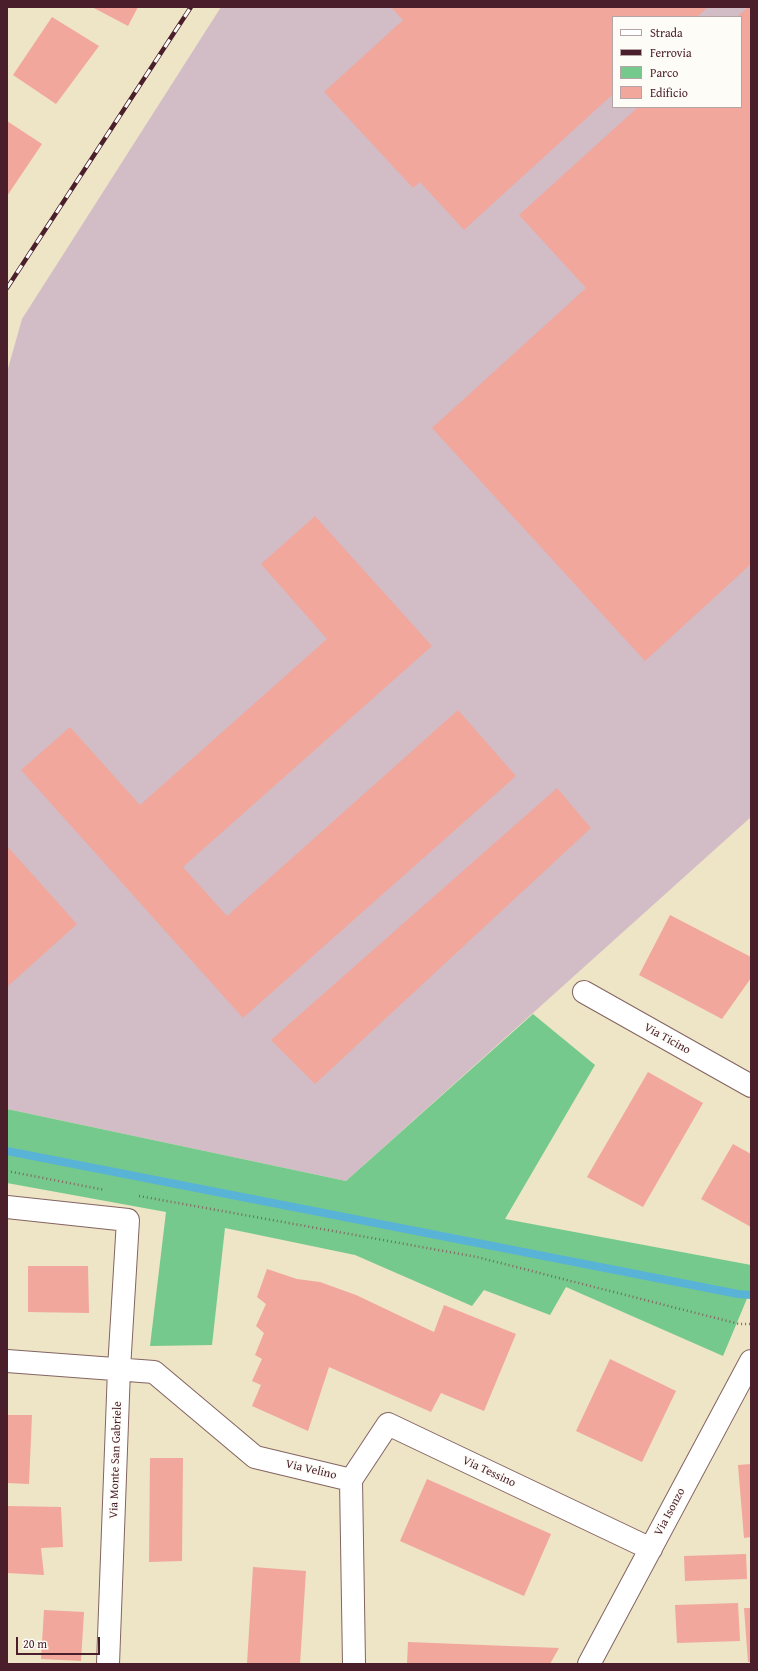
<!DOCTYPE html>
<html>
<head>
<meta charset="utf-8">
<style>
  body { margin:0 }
  #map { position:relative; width:758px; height:1671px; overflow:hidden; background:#eee4c6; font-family:"Gentium Book Plus",serif }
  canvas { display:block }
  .frame { position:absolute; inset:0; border:8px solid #4a1f2b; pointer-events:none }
  .legend { position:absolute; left:612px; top:16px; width:130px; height:92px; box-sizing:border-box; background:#fdfcf7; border:1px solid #b5a4a5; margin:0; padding:5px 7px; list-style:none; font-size:12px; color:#4a1f2b }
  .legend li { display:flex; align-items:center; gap:8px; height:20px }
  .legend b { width:20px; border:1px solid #b5a4a5 }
  .scale { position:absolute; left:16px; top:1637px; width:84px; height:18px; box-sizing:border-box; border:2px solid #4a1f2b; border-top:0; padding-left:5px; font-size:12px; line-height:14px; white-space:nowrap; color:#4a1f2b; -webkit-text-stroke:3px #fdfcf7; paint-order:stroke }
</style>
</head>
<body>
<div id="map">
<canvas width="758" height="1671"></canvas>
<div class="frame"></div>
<ul class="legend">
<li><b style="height:5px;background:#fff"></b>Strada</li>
<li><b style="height:5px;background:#4a1f2b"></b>Ferrovia</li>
<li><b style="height:11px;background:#75c98c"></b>Parco</li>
<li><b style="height:11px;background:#f1a79c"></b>Edificio</li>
</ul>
<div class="scale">20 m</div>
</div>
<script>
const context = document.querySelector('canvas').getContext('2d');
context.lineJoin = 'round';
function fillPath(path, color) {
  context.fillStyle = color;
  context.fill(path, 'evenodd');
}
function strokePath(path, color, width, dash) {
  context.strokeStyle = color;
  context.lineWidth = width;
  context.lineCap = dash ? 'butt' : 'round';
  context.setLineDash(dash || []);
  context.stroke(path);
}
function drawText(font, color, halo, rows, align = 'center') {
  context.font = font + ' "Gentium Book Plus",serif';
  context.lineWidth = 3.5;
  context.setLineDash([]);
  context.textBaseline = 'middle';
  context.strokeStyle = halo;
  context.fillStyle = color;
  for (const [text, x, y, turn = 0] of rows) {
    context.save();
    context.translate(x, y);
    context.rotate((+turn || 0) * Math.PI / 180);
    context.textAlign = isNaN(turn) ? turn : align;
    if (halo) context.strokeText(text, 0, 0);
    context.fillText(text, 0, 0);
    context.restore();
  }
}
const industrial = new Path2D(`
  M221 7H751V817L346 1181 7 1109V372L22 319ZM613 17H741V107H613Z`);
const green = new Path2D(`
  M533 1014 595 1065 505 1219 751 1265V1289L723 1356 566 1287 550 1315 484 1290 472 1306 355 1255 225 1228 212 1345 150 1346 166 1212 7 1183V1109L346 1181Z`);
const stream = new Path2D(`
  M7 1151 738 1294 751 1295`);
const building = new Path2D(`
  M92 7H138L128 26Z
  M391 7H708L697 17H613V94L464 230 420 182 413 188 324 92 403 20Z
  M748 7H751V564L645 661 432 428 586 288 519 215 638 107H741V17H737Z
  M52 17 99 46 56 104 13 75Z
  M7 121 42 144 7 196Z
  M315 516 432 646 183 867 227 916 458 710 516 776 243 1018 21 770 70 727 140 805 327 639 261 564Z
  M557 788 591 828 315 1084 271 1040Z
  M7 846 77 924 7 987Z
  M670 915 751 957V978L722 1019 639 975Z
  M648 1072 703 1103 643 1207 587 1177Z
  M733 1144 751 1154V1227L701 1199Z
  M28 1266H88L89 1313 28 1312Z
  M267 1269 297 1279 320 1282 356 1295 434 1332 444 1305 516 1334 484 1411 441 1393 431 1412 329 1367 308 1431 252 1406 261 1385 252 1381 262 1359 255 1355 264 1333 256 1326 266 1304 257 1297Z
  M610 1359 676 1391 642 1462 576 1431Z
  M7 1415H32L29 1484 7 1483Z
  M150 1458H183L182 1561 149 1562Z
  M751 1464V1537L744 1538 738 1465Z
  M427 1479 551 1534 524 1596 400 1541Z
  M7 1506 61 1507 63 1547 41 1548 44 1575 7 1573Z
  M746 1554 747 1579 685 1581 684 1556Z
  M253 1567 306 1571 300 1664H247Z
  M738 1603 740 1641 677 1643 675 1605Z
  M744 1608H751V1662H748Z
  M44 1610 84 1612 81 1661 41 1659Z
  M408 1642 559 1648 550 1664H407Z`);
const path = new Path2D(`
  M7 1171 105 1190
  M139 1196 477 1257 739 1324H751`);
const minor = new Path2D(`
  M584 992 751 1086
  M7 1207 128 1220 119 1369 108 1664
  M7 1361 154 1372 255 1457 351 1480
  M351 1480 388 1424 651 1549
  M351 1480 354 1664
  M589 1664 751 1361`);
const rail = new Path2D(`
  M7 288 191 7`);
const streetNames = [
  ["Via Ticino",667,1039,29],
  ["Via Monte San Gabriele",116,1460,-88],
  ["Via Velino",311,1470,13],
  ["Via Tessino",489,1472,25],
  ["Via Isonzo",670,1512,-62]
];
fillPath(industrial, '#d2bdc7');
fillPath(green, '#75c98c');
strokePath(stream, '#59b3d7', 8);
fillPath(building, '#f1a79c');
strokePath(minor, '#836461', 24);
strokePath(path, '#836461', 2.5, [1, 3]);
strokePath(minor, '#fff', 22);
strokePath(rail, '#4a1f2b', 4.5);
strokePath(rail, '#fdfcf7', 3, [9]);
drawText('12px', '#4a1f2b', '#fdfcf7', streetNames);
</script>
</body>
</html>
